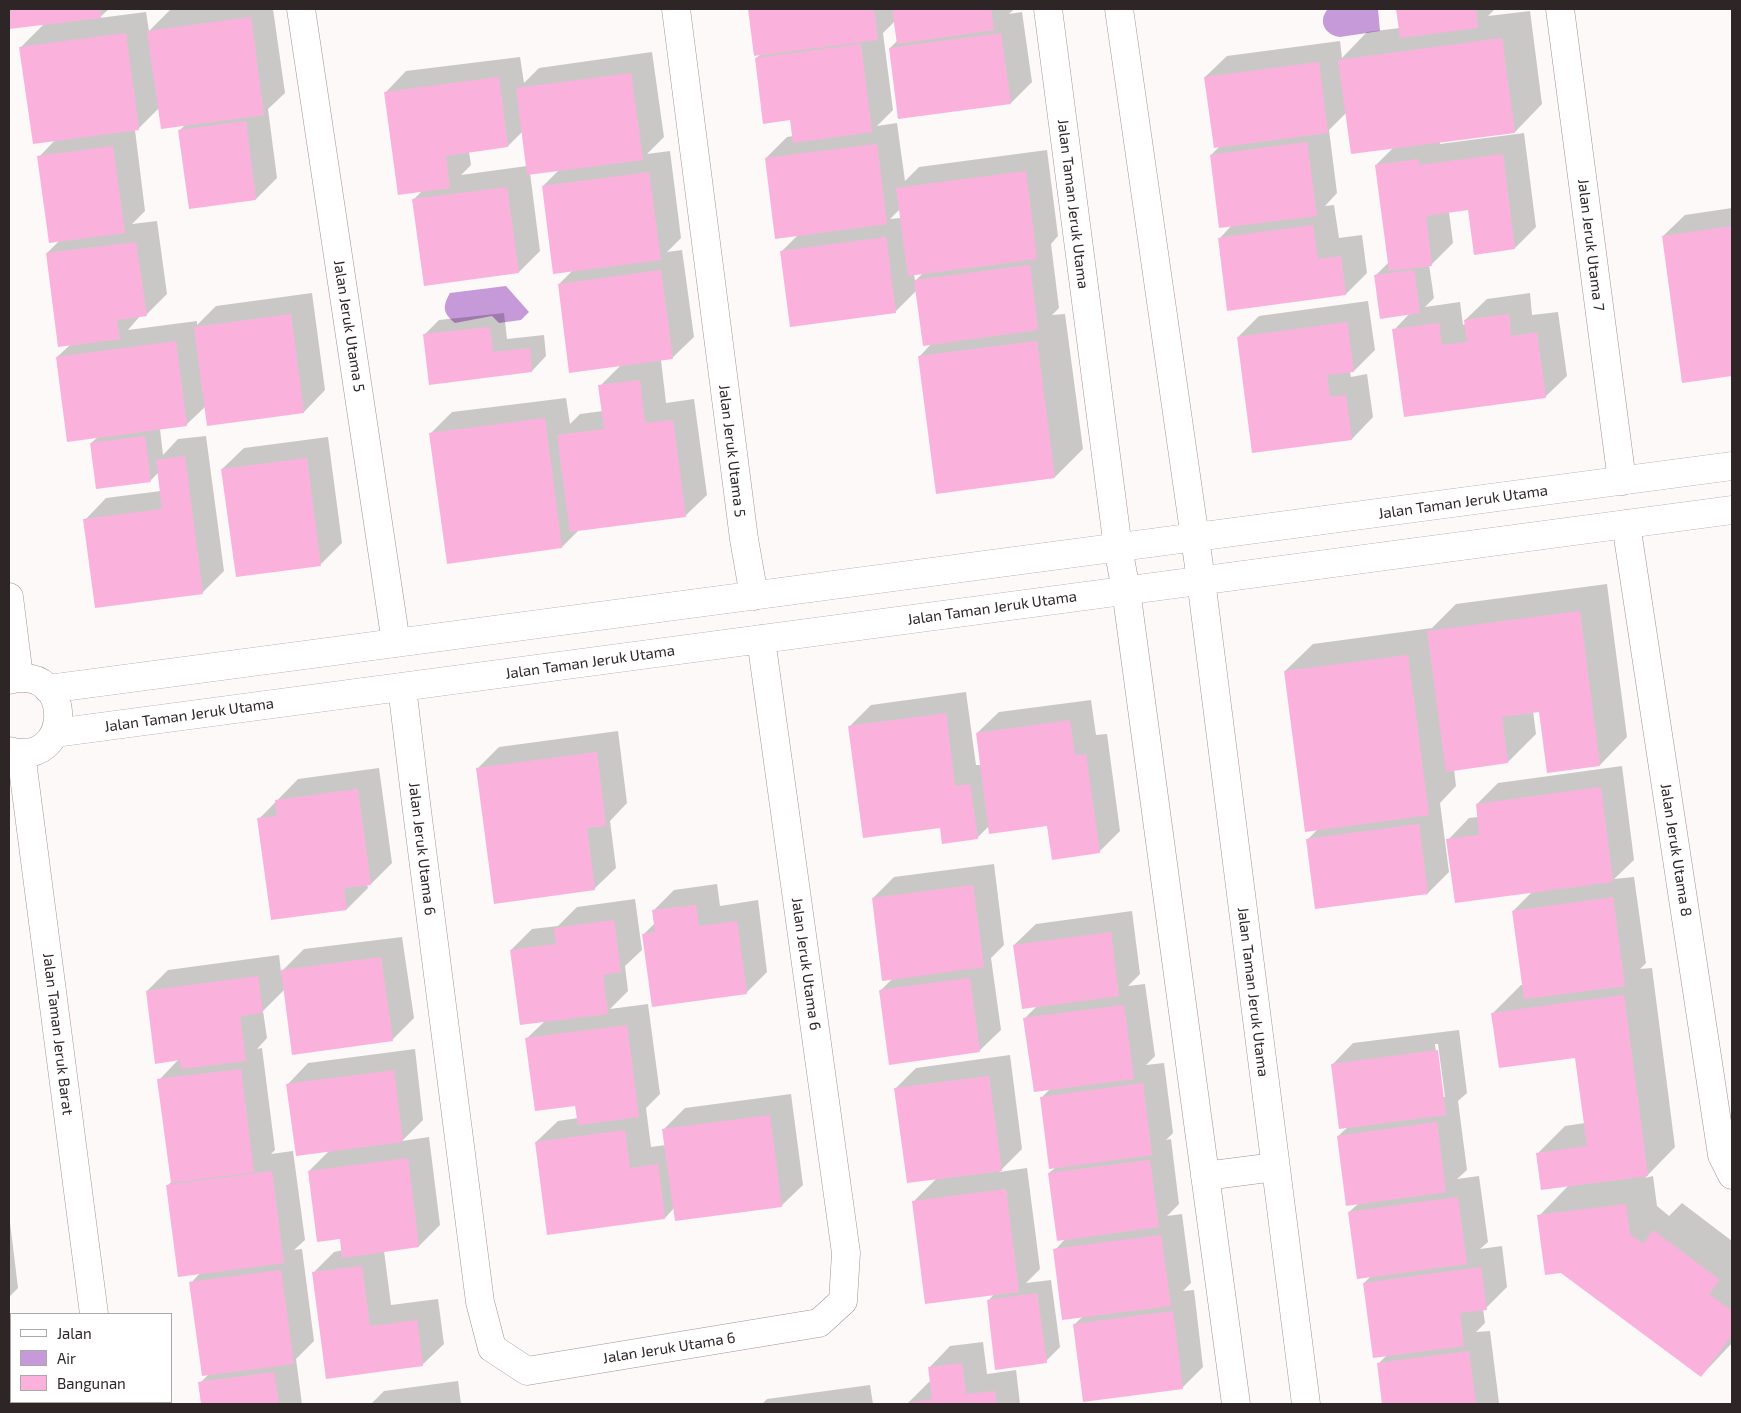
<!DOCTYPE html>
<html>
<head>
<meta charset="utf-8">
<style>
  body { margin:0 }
  #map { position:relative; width:1741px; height:1413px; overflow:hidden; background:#fdf9f9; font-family:"Exo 2",sans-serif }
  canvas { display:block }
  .frame { position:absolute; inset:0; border:10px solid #2d2526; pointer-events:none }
  .legend { position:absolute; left:10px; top:1313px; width:162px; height:90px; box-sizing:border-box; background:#fff; border:1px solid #aba8a8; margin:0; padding:6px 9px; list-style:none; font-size:15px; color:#2d2526 }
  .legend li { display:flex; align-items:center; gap:10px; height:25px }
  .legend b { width:25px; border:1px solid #aba8a8 }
</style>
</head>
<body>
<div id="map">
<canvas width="1741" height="1413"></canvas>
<div class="frame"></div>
<ul class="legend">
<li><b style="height:6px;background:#fff"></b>Jalan</li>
<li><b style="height:14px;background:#c69ad8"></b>Air</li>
<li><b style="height:14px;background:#fab2dd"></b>Bangunan</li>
</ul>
</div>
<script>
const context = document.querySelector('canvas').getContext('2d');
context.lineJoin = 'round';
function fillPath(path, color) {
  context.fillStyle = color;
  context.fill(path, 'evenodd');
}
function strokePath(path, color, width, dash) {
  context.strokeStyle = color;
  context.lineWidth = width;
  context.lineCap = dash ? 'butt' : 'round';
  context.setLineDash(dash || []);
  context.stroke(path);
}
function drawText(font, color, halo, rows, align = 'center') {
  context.font = font + ' "Exo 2",sans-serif';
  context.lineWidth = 5;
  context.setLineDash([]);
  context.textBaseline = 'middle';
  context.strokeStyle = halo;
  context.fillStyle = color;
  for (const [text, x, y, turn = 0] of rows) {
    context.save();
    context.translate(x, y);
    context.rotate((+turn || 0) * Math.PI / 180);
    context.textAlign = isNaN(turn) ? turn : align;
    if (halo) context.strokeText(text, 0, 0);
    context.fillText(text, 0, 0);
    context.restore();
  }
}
const water = new Path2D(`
  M1328 9H1378L1380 31 1340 37C1325 35 1317 21 1328 9Z
  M506 286 529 312 521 320 499 323 492 316 455 323C443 313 442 307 450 293Z`);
const shadow = new Path2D(`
  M9 9H109L99 18 146 12 149 31 170 10 273 9 285 93 268 109 277 178 256 199 179 131 186 124 159 108 138 129 135 130 145 211 132 224 157 221 167 294 146 315 140 316 128 330 197 321V325L216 306 312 293 325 390 304 412 206 406 186 425 160 429 163 455 178 439 206 436 224 571 202 593 85 520 106 498 161 491 158 473 150 481 91 443 98 437 57 357 70 345 47 253 60 240 39 157 55 140 21 47 44 24 9 28Z
  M749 9H1014L1009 14 1022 12 1032 82 1011 103 890 48 897 41 895 21 883 33 893 110 877 126 897 123 905 181 919 167 1047 150 1058 236 1051 244 1059 308 1052 315 1065 314 1083 449 1055 477 937 492 919 357 932 343 917 290 895 312 781 252 799 234 766 158 787 137 793 136 791 119 756 58 761 54H755ZM900 209 901 218 890 219ZM924 272 915 281 914 274Z
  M1397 9H1495L1488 16 1530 11 1542 104 1515 132 1440 141V144L1524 133 1536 227 1515 248 1469 209 1449 212 1453 243 1432 264 1429 265 1434 298 1425 307 1460 302 1463 325 1466 324 1465 320 1487 299 1530 293 1532 315 1558 312 1567 376 1545 397 1394 330 1410 313 1375 276 1389 262 1376 165 1394 147 1347 112 1329 130 1337 193 1325 206 1334 205 1339 238 1362 235 1367 273 1346 294 1229 309 1219 239 1232 225 1211 155 1220 146 1205 77 1227 56 1340 41 1342 58 1367 32 1400 28Z
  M652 52 664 137 647 154 670 151 681 238 667 252 682 250 694 337 672 358 661 360 666 403 694 399 707 495 685 516 579 530 562 547 448 562 430 434 452 412 566 398 570 424 580 414 603 411 600 386 621 365 559 284 573 270 543 186 560 169 530 173 540 251 519 272 425 284 414 199 423 190 385 93 406 71 520 57 524 83 539 68ZM523 131 527 166 461 175 471 165 469 152 508 146Z
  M1732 208V374L1683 381 1663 236 1685 215Z
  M1368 301 1375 350 1354 371 1350 372 1351 377 1367 374 1373 417 1352 439 1238 337 1259 316Z
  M504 313 507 339 544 335 546 356 532 371 424 335 439 320Z
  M328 437 342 543 321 564 222 469 244 448Z
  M1607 584 1627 737 1600 765 1540 710 1533 711 1536 734 1508 762 1454 769 1456 786 1440 803 1449 872 1428 893 1307 840 1319 828 1285 671 1313 644 1432 628 1456 604Z
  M966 692 976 765H981L977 733 999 712 1091 700 1096 735 1107 734 1120 831 1099 852 1048 825 989 826 977 838 942 827 850 726 871 705Z
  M618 731 627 803 610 821 616 868 594 889 478 768 499 747Z
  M1622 766 1634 860 1614 879 1634 877 1646 963 1640 969 1652 968 1675 1147 1645 1178 1653 1176 1657 1206 1669 1216 1682 1203 1732 1241V1343L1701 1376 1539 1216 1569 1185 1537 1154 1565 1126 1585 1123 1576 1057 1493 1013 1521 985H1523L1513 911 1533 891 1448 840 1469 818 1478 817 1477 804 1498 783Z
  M379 768 392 863 371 884H367L368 888 347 909 259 819 298 779Z
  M994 864 1004 945 991 958 1001 1030 979 1051 881 990 893 978 873 898 894 877Z
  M717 884 720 906 758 900 767 972 746 993 644 934 655 923 653 911 674 890Z
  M635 899 642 950 625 966 628 991 610 1009 648 1004 660 1094 646 1108 651 1147 666 1145 664 1129 685 1108 791 1094 803 1185 781 1206 674 1208 665 1218 536 1142 558 1121 578 1118 577 1104 526 1039 545 1021 511 950 532 929 558 926 577 907Z
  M1132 911 1140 974 1128 986 1145 984 1155 1056 1146 1065 1164 1063 1173 1133 1166 1140 1171 1139 1179 1204 1167 1216 1182 1214 1191 1283 1183 1291 1194 1290 1203 1367 1182 1388 1074 1325 1083 1316 1055 1250 1066 1238 1049 1173 1056 1167 1041 1098 1050 1089 1025 1018 1037 1006 1014 945 1036 924Z
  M402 937 414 1018 392 1040 285 989 263 1011 267 1038 257 1049 262 1048 275 1150 271 1154 293 1151 305 1240 294 1250 302 1249 314 1341 296 1359 302 1404H203L200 1383 209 1374 191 1283 201 1272 167 1186 172 1181 159 1080 179 1059 147 991 168 970 279 955 281 972 304 949Z
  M1459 1030 1467 1093 1458 1101 1467 1170 1457 1179 1479 1176 1488 1242 1480 1249 1502 1246 1507 1287 1486 1308 1483 1309 1485 1323 1476 1332 1490 1331 1499 1403 1498 1404H1383L1378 1364 1387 1355 1364 1283 1372 1275 1349 1212 1359 1203 1338 1136 1348 1127 1332 1065 1353 1043ZM1435 1044H1438L1445 1097H1442Z
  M415 1049 423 1120 402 1141 429 1137 440 1225 419 1246 384 1251 391 1305 438 1299 444 1344 422 1365 327 1377 313 1273 334 1252 343 1250 341 1237 309 1171 330 1150 287 1085 308 1063Z
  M1010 1055 1022 1149 999 1172 1027 1168 1040 1269 1026 1283 1051 1280 1060 1347 1046 1361 988 1301 995 1293 913 1202 937 1178 895 1089 916 1068Z
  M9 1214 18 1288 9 1297Z
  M18 1313 11 1314V1402H35V1404H9V1314Z
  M983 1342 987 1374 1016 1370 1020 1404H907L929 1382 931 1381 929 1368 950 1346Z
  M458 1381 461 1404H371L384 1391Z
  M870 1385 873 1404H762L767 1399Z`);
const building = new Path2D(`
  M9 9H100L101 18 9 29Z
  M748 9H874L878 40 754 56Z
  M892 9H991L994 30 897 44Z
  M1396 9H1476L1478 28 1400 38Z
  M251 17 264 115 161 129 147 31Z
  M126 33 139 130 33 144 19 47Z
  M1001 33 1011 104 898 119 889 48Z
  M1502 38 1515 133 1351 154 1338 60Z
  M861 44 872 132 793 143 790 120 763 124 755 58Z
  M1319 62 1328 133 1214 148 1204 77Z
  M631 73 643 160 527 175 516 88Z
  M499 77 508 147 446 156 450 188 398 195 384 92Z
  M246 121 256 200 189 209 178 130Z
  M1307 142 1317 216 1219 228 1210 155Z
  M877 144 887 224 775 239 765 158Z
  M113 146 125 233 49 243 37 156Z
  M1503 154 1515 249 1474 255 1468 210 1426 216 1432 266 1389 271 1375 165 1418 159 1419 165Z
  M1026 171 1037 259 908 276 896 188Z
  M649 172 661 260 553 274 542 186Z
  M507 187 519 273 424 286 412 199Z
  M1313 225 1318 259 1341 256 1346 295 1227 311 1218 238Z
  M1732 226V376L1682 383 1662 236Z
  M886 237 896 313 790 327 780 251Z
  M136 242 147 316 117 320 120 339 58 347 46 253Z
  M1030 265 1038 330 923 346 914 280Z
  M661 270 673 359 569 373 558 284Z
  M1414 270 1420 313 1380 319 1374 275Z
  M291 314 304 413 207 426 194 327Z
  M1509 314 1511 336 1537 332 1546 398 1404 417 1392 329 1439 323 1442 345 1467 342 1464 320Z
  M1347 322 1354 372 1327 375 1330 397 1346 395 1352 440 1252 453 1237 337Z
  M490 327 493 352 530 348 532 372 429 385 423 334Z
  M176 341 187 426 67 442 56 357Z
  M1037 341 1055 478 936 494 918 356Z
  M640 380 645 423 673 420 686 517 570 532 557 435 604 429 598 385Z
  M545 418 562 548 447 564 429 433Z
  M145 436 151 482 96 489 90 443Z
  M185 456 203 594 95 608 83 519 162 509 156 460Z
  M307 458 321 566 236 577 221 469Z
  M1580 611 1600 766 1547 773 1539 712 1502 717 1508 763 1446 772 1427 631Z
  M1408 655 1429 815 1305 832 1284 671Z
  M946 713 955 786 970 784 978 839 942 844 940 828 863 838 848 726Z
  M1070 720 1075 755 1086 754 1100 853 1052 860 1047 826 989 834 976 733Z
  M597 752 606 826 587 828 595 890 494 904 476 768Z
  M1601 787 1613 882 1455 903 1446 839 1479 835 1476 804Z
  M358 789 371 885 344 888 347 910 271 920 257 818 277 816 275 800Z
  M1419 824 1428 894 1315 909 1306 839Z
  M973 885 984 967 882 981 872 898Z
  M1613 897 1625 986 1524 999 1512 911Z
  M696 905 699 926 737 921 747 994 652 1007 642 934 655 932 652 910Z
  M614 920 621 972 603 975 608 1014 520 1025 510 950 556 944 554 928Z
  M1111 932 1119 996 1022 1009 1013 945Z
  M381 957 393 1041 292 1055 281 970Z
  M258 976 263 1013 240 1016 246 1061 181 1069 180 1060 155 1064 146 991Z
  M970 978 980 1052 889 1065 879 990Z
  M1624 995 1648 1176 1541 1190 1536 1153 1587 1146 1575 1058 1499 1068 1491 1013Z
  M1124 1005 1134 1079 1034 1092 1023 1018Z
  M627 1025 639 1117 578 1125 575 1106 535 1111 525 1038Z
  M1438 1050 1446 1115 1339 1129 1331 1064Z
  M241 1069 254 1172 171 1183 157 1079Z
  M394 1070 403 1142 296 1156 286 1084Z
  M989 1076 1002 1171 907 1183 894 1088Z
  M1143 1083 1152 1155 1049 1169 1040 1097Z
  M770 1115 782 1207 675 1221 662 1129Z
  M1437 1122 1446 1192 1346 1206 1337 1136Z
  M625 1130 630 1168 658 1164 665 1219 547 1235 535 1142Z
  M408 1158 419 1247 342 1258 340 1239 317 1242 308 1171Z
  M1150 1160 1159 1227 1057 1241 1048 1173Z
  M272 1171 284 1263 178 1277 166 1185Z
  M1006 1189 1019 1292 925 1304 912 1201Z
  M1458 1197 1467 1264 1357 1279 1348 1212Z
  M1626 1204 1630 1234 1643 1244 1653 1230 1720 1280 1709 1294 1732 1311V1335L1701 1377 1561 1273 1545 1275 1537 1215Z
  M1161 1235 1171 1306 1062 1320 1053 1249Z
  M362 1266 370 1326 417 1320 423 1366 326 1379 312 1272Z
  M1481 1267 1487 1310 1460 1313 1464 1346 1373 1358 1363 1283Z
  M281 1270 294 1364 202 1376 189 1282Z
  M1037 1293 1047 1363 995 1370 987 1300Z
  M1173 1311 1183 1389 1083 1402 1073 1324Z
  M1469 1351 1476 1404H1382L1377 1363Z
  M962 1363 966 1394 995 1391 997 1404H903L932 1399 928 1367Z
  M274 1372 279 1404H201L198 1382Z`);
const street = new Path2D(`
  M301 9 396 643
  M676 9 744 539 754 596
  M1048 9 1118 548 1126 590 1236 1404
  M1119 9 1201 580 1306 1404
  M1560 9 1622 481
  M1626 524 1722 1155 1732 1175
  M9 597 19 677
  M9 680C76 663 73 769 9 751
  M402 687 417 811 480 1302 492 1348 527 1371 819 1323 843 1301 846 1253 761 639
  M48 689 1732 466
  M55 733 1732 510
  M21 753 94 1314
  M1205 1176 1275 1167
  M106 1402V1404`);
const streetNames = [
  ["Jalan Taman Jeruk Utama",1073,204,83],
  ["Jalan Jeruk Utama 7",1591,245,83],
  ["Jalan Jeruk Utama 5",349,326,81],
  ["Jalan Jeruk Utama 5",732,451,83],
  ["Jalan Taman Jeruk Utama",1463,502,-8],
  ["Jalan Taman Jeruk Utama",992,608,-8],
  ["Jalan Taman Jeruk Utama",590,662,-8],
  ["Jalan Taman Jeruk Utama",189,715,-8],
  ["Jalan Jeruk Utama 6",422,849,83],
  ["Jalan Jeruk Utama 8",1676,850,81],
  ["Jalan Jeruk Utama 6",806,964,82],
  ["Jalan Taman Jeruk Utama",1253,992,83],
  ["Jalan Taman Jeruk Barat",58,1034,83],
  ["Jalan Jeruk Utama 6",669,1348,-9]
];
fillPath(water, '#c69ad8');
fillPath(shadow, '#0003');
fillPath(building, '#fab2dd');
strokePath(street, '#a59294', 29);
strokePath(street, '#fff', 28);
drawText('15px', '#2d2526', '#fff', streetNames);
</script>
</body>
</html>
